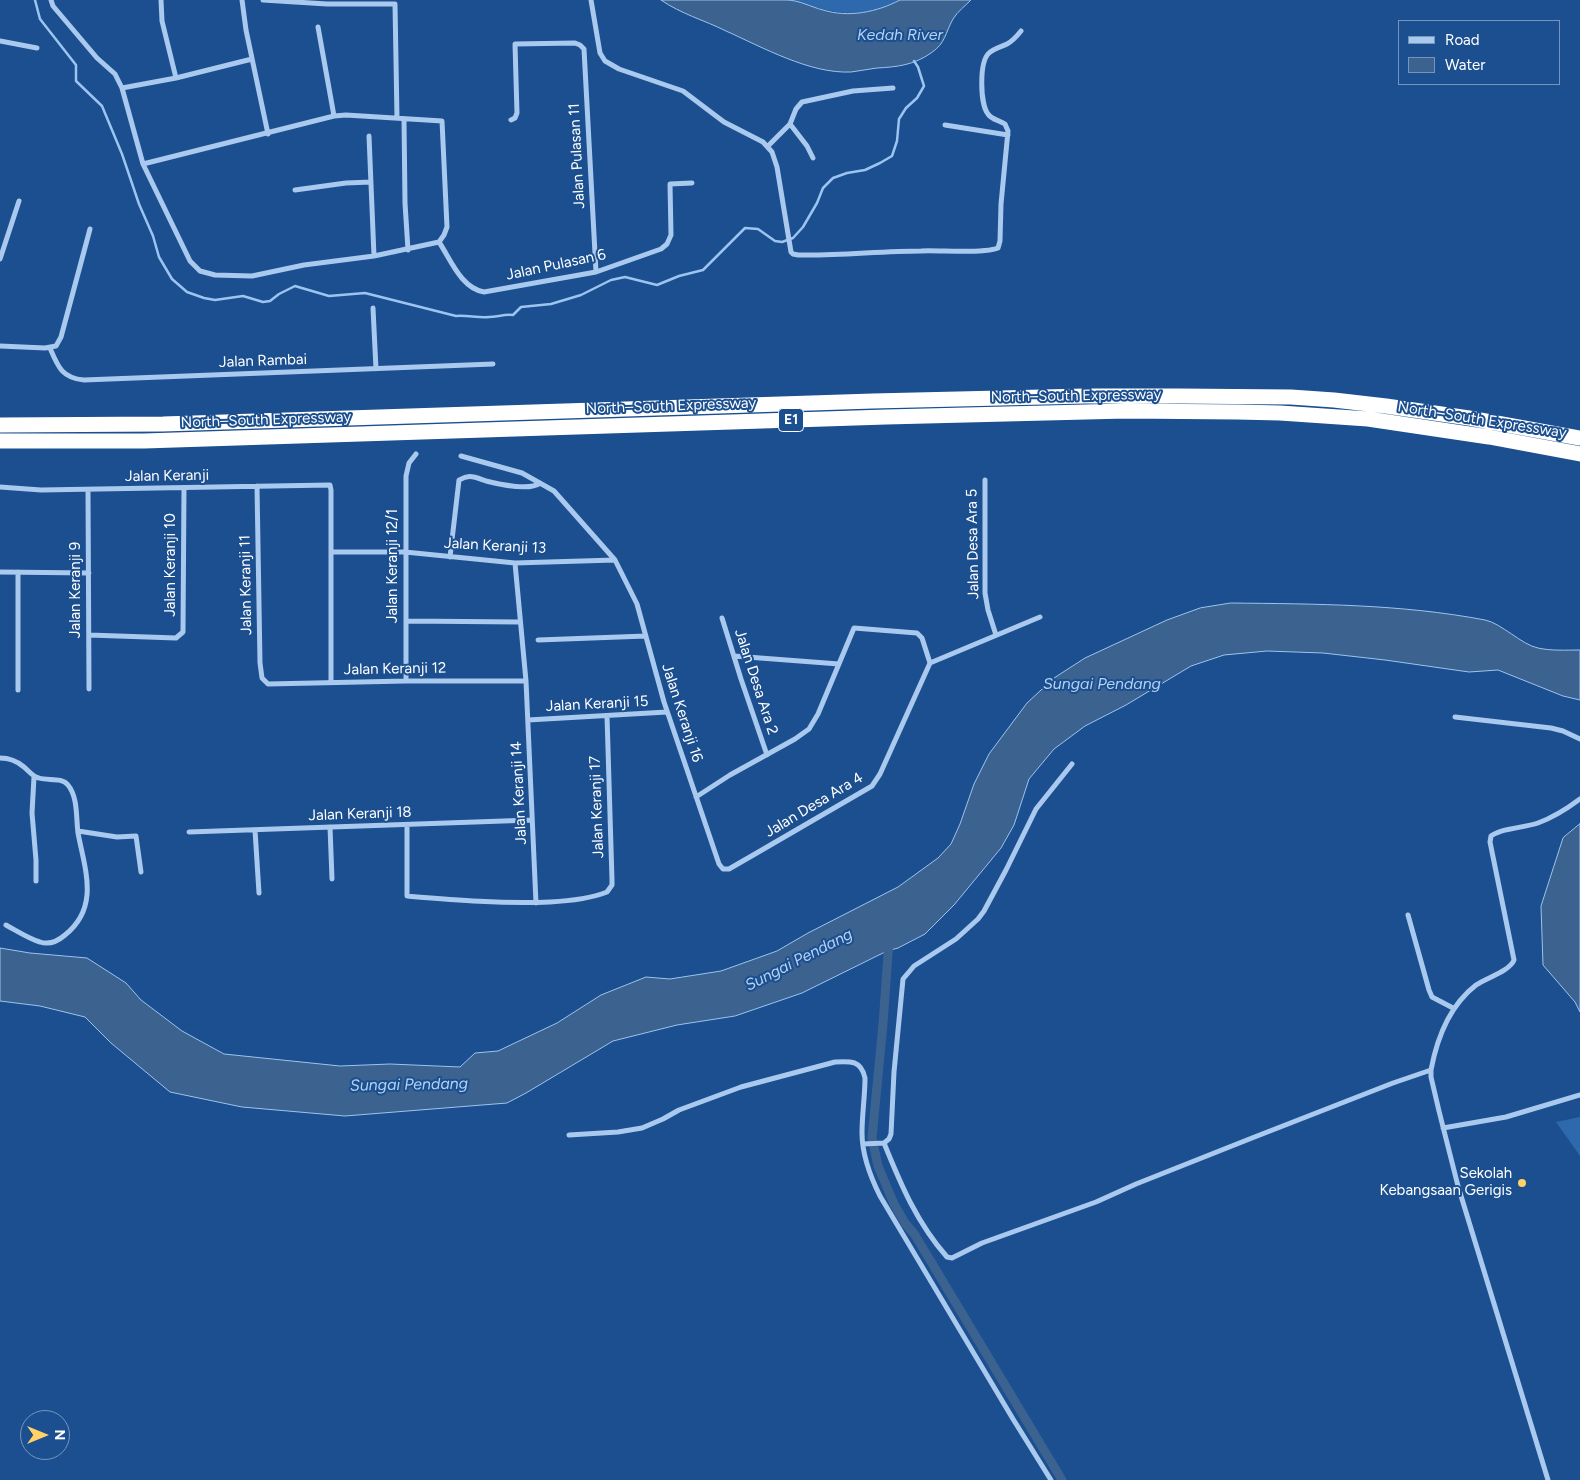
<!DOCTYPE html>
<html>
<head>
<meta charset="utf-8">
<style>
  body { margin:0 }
  #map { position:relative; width:1580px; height:1480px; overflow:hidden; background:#1b4f8f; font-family:Figtree,sans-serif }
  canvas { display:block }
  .legend { position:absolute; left:1398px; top:20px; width:162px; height:65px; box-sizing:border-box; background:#1b4f8f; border:1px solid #7695bc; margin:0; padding:6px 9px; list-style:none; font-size:15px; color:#fff }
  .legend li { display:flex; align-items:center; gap:10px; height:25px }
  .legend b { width:25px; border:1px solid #7695bc }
  .north { position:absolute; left:20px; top:1410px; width:50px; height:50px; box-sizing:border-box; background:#1b4f8f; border:1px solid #7695bc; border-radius:50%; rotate:90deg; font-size:14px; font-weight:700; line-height:20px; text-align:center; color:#fff }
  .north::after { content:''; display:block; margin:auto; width:18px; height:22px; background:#ffd166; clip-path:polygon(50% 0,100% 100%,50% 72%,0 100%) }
</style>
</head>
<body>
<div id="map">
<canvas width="1580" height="1480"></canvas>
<ul class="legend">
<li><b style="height:6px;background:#a9c9ee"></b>Road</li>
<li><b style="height:14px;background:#3c6290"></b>Water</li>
</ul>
<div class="north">N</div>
</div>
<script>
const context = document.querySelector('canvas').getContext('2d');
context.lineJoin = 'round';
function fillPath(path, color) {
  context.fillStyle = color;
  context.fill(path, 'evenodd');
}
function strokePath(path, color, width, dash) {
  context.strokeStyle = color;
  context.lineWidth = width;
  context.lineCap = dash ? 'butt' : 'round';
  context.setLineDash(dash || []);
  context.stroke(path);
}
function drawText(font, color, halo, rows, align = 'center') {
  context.font = font + ' Figtree,sans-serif';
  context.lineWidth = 4;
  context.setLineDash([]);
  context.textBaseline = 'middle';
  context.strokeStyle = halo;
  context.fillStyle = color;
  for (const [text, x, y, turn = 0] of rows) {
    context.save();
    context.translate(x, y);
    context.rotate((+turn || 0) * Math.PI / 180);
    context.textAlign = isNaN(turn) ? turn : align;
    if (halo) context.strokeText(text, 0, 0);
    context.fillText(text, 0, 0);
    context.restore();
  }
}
const green = new Path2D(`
  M789 0H900C858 22 832 12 789 0Z
  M1580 1117V1156L1556 1122Z`);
const water = new Path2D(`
  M661 0C702 0 745 0 786 0 799 0 811 7 823 10 849 18 877 12 900 0H971C965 6 958 11 953 19 945 33 946 43 931 53 914 65 897 67 877 68 868 69 860 71 851 72 810 74 762 47 726 31 704 20 681 14 661 0Z
  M1231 603C1316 604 1401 604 1485 620 1501 623 1522 645 1538 648 1551 651 1567 650 1580 650V700L1563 696 1498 670 1469 672 1385 660 1323 653 1267 651 1224 655 1191 666 1126 705 1085 726 1054 749 1029 779 1014 825 1001 848 954 905 925 934 898 948 887 951 802 993 735 1016 677 1025 613 1041 526 1093 507 1103 345 1116 242 1107 170 1092 111 1043 85 1017 40 1006 0 1001V948L30 953 87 958 126 983 141 1000 182 1031 224 1054 340 1066 390 1064 460 1067 475 1053 498 1051 557 1023 601 995 646 977 670 979 721 971 777 951 808 933 898 887 938 858 951 844 960 824 974 784 989 754 1027 703 1054 678 1085 658 1167 620 1200 608Z
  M1580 824V1012L1575 1002 1543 965 1541 906 1563 838Z`);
const stream = new Path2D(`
  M35 0 40 19 76 65V81L102 106 122 154 139 204 153 236 159 257 172 279 187 292 204 298 215 300 243 296 263 302 270 301 279 294 295 286 329 296 365 293 456 316C467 315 478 318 489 317 497 317 504 314 513 315L521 307 551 304 581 295 611 280 625 277 657 285 679 276 703 270 745 228 758 229 775 241 782 242 793 238 803 227 817 203 823 188 833 178 847 173 865 170 880 163 892 156 897 141 899 119 906 108 917 98 924 86 918 67 914 61`);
const canal = new Path2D(`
  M889 940 883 1024 872 1138 878 1166 894 1204 905 1223 915 1235 1062 1480`);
const minor = new Path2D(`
  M51 0 53 6 97 58 115 74 122 88 143 164 190 261 200 271 215 275 252 276 304 265 374 256 439 242 444 235 447 227 442 121 346 115 334 116 143 164
  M161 0 162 21 176 78
  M242 0 246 30 268 134
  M263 0 327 4H395L397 118
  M591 0 600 53 605 61 619 69 683 91 724 122 763 142 772 152 777 167 791 252 793 254 798 255C839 256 880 251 921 251 939 250 984 254 998 248L1000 241 1001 204 1008 131 1005 124C999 120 992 120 988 114 980 104 979 62 989 53 994 48 1001 47 1007 44 1013 41 1017 36 1021 31
  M318 27 334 116
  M0 41 37 48
  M122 88 176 78 252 59
  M404 119 405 203 408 250
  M511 120 515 118 517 113 515 44 575 43 580 45 584 49 596 272
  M790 124 807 146 813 158
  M945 125 1008 135
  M369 136 374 256
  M768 146 790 124 796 109 802 102 853 91 893 88
  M295 190 346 183 371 182
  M439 242C451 260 461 288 484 292L596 272 661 249 667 244 671 235 670 184 692 183
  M0 259 19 201
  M373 308 376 369
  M0 346 45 348 56 346 61 337 90 229
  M50 348C58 367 62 378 84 380L493 364
  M461 456 522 473 554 491 615 560 637 604 664 702 719 864 723 869H729L755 854 872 786 880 774 930 663
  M985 480V593L988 610 996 635
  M257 486 260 663 262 678 268 684 406 681H526
  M0 487 41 490 330 485 331 490V682
  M88 490 89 689
  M332 552H405L515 563 615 560
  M450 557 459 480C462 479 464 477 467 477 472 475 480 479 486 481 498 484 530 491 540 483
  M515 563 526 681 536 903
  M0 572 89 573
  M722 618 741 679 767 755
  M406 621 520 622
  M89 635 176 638 183 632 184 488
  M538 640 646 636
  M734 656 839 664
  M930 663 1040 617
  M406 681V476L409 463 416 454
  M18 690V572
  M1455 717 1551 728 1563 731 1580 739
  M528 720 667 712
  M0 758C9 758 17 761 24 767 29 771 33 777 39 778 48 781 62 777 68 785 78 797 76 818 78 833 85 870 100 907 65 935 58 941 49 945 40 942 29 939 17 931 6 925
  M34 777 32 813 36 860V881
  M696 797 730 775 795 739 809 729 818 714 854 628 917 633 922 638 930 663
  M407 825V896C455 900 502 904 550 902 570 901 589 899 607 892L612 885V880L607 716
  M330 827 332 879
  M255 830 259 893
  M78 831 117 837 136 836 141 872
  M189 832 532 820
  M1408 915 1429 990 1432 997 1453 1008
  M1443 1128 1506 1117 1580 1095
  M569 1135 618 1132 642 1128 663 1119 679 1110 741 1087 835 1062C850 1061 861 1060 865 1078 865 1096 862 1114 862 1133 862 1155 870 1176 880 1196L1013 1419 1051 1480
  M884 1143C901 1185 917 1223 947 1257L952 1258 982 1243 1096 1202 1136 1184 1252 1138 1393 1083 1431 1070
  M863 1144 884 1143 889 1139 891 1134 894 1072 903 979 914 966 956 939 978 919 984 911 1006 870 1036 809 1072 764
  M1548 1480 1458 1186 1439 1111 1431 1077V1070C1437 1038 1449 1006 1476 985 1486 978 1510 971 1514 960L1490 842 1491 836C1501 828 1524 828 1538 823 1552 818 1568 808 1580 799`);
const motorway = new Path2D(`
  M0 425 163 424 873 401 1085 396H1179L1291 397 1334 400 1386 406 1469 418 1580 438
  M0 441H144L886 417 1126 411 1237 412 1280 413 1368 419 1489 437 1580 454`);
const markers = [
  [1522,1183,5,"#ffd166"]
];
const shields = [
  [791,420,25]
];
const shieldNames = [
  ["E1",791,420]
];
const streetNames = [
  ["Jalan Pulasan 11",577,156,-93],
  ["Jalan Pulasan 6",556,265,-12],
  ["Jalan Rambai",263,361,-2],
  ["North–South Expressway",1076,396,-1],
  ["North–South Expressway",671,406,-2],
  ["North–South Expressway",266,420,-2],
  ["North–South Expressway",1482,420,9],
  ["Jalan Keranji",167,476,-1],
  ["Jalan Desa Ara 5",973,544,-91],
  ["Jalan Keranji 13",495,546,3],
  ["Jalan Keranji 10",171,565,-90],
  ["Jalan Keranji 12/1",393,566,-90],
  ["Jalan Keranji 11",246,585,-91],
  ["Jalan Keranji 9",76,590,-90],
  ["Jalan Keranji 12",395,669,-1],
  ["Jalan Desa Ara 2",756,682,72],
  ["Jalan Keranji 15",597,704,-3],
  ["Jalan Keranji 16",682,713,72],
  ["Jalan Keranji 14",519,793,-93],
  ["Jalan Desa Ara 4",814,805,-31],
  ["Jalan Keranji 17",597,807,-92],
  ["Jalan Keranji 18",360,814,-2]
];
const poiNames = [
  ["Sekolah",1512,1174],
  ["Kebangsaan Gerigis",1512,1191]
];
const waterNames = [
  ["Kedah River",900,35],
  ["Sungai Pendang",1102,684],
  ["Sungai Pendang",799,960,-27],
  ["Sungai Pendang",409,1085,-1]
];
fillPath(green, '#2e69ad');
fillPath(water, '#3c6290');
strokePath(water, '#9cc4f0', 1);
strokePath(stream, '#9cc4f0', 2.5);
strokePath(canal, '#3c6290', 9);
strokePath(minor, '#a9c9ee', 5);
strokePath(motorway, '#fff', 15);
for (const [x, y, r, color] of markers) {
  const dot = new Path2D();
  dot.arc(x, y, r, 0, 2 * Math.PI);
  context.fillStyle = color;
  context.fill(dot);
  strokePath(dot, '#1b4f8f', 2);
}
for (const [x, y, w] of shields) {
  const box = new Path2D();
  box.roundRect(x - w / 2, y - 11.5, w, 23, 4);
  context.fillStyle = '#1b4f8f';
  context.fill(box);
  strokePath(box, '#fff', 1);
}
drawText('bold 14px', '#fff', null, shieldNames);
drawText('15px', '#fff', '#1b4f8f', streetNames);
drawText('15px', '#fff', '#1b4f8f', poiNames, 'right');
drawText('italic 16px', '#b5d3f5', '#1b4f8f', waterNames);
</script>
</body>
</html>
